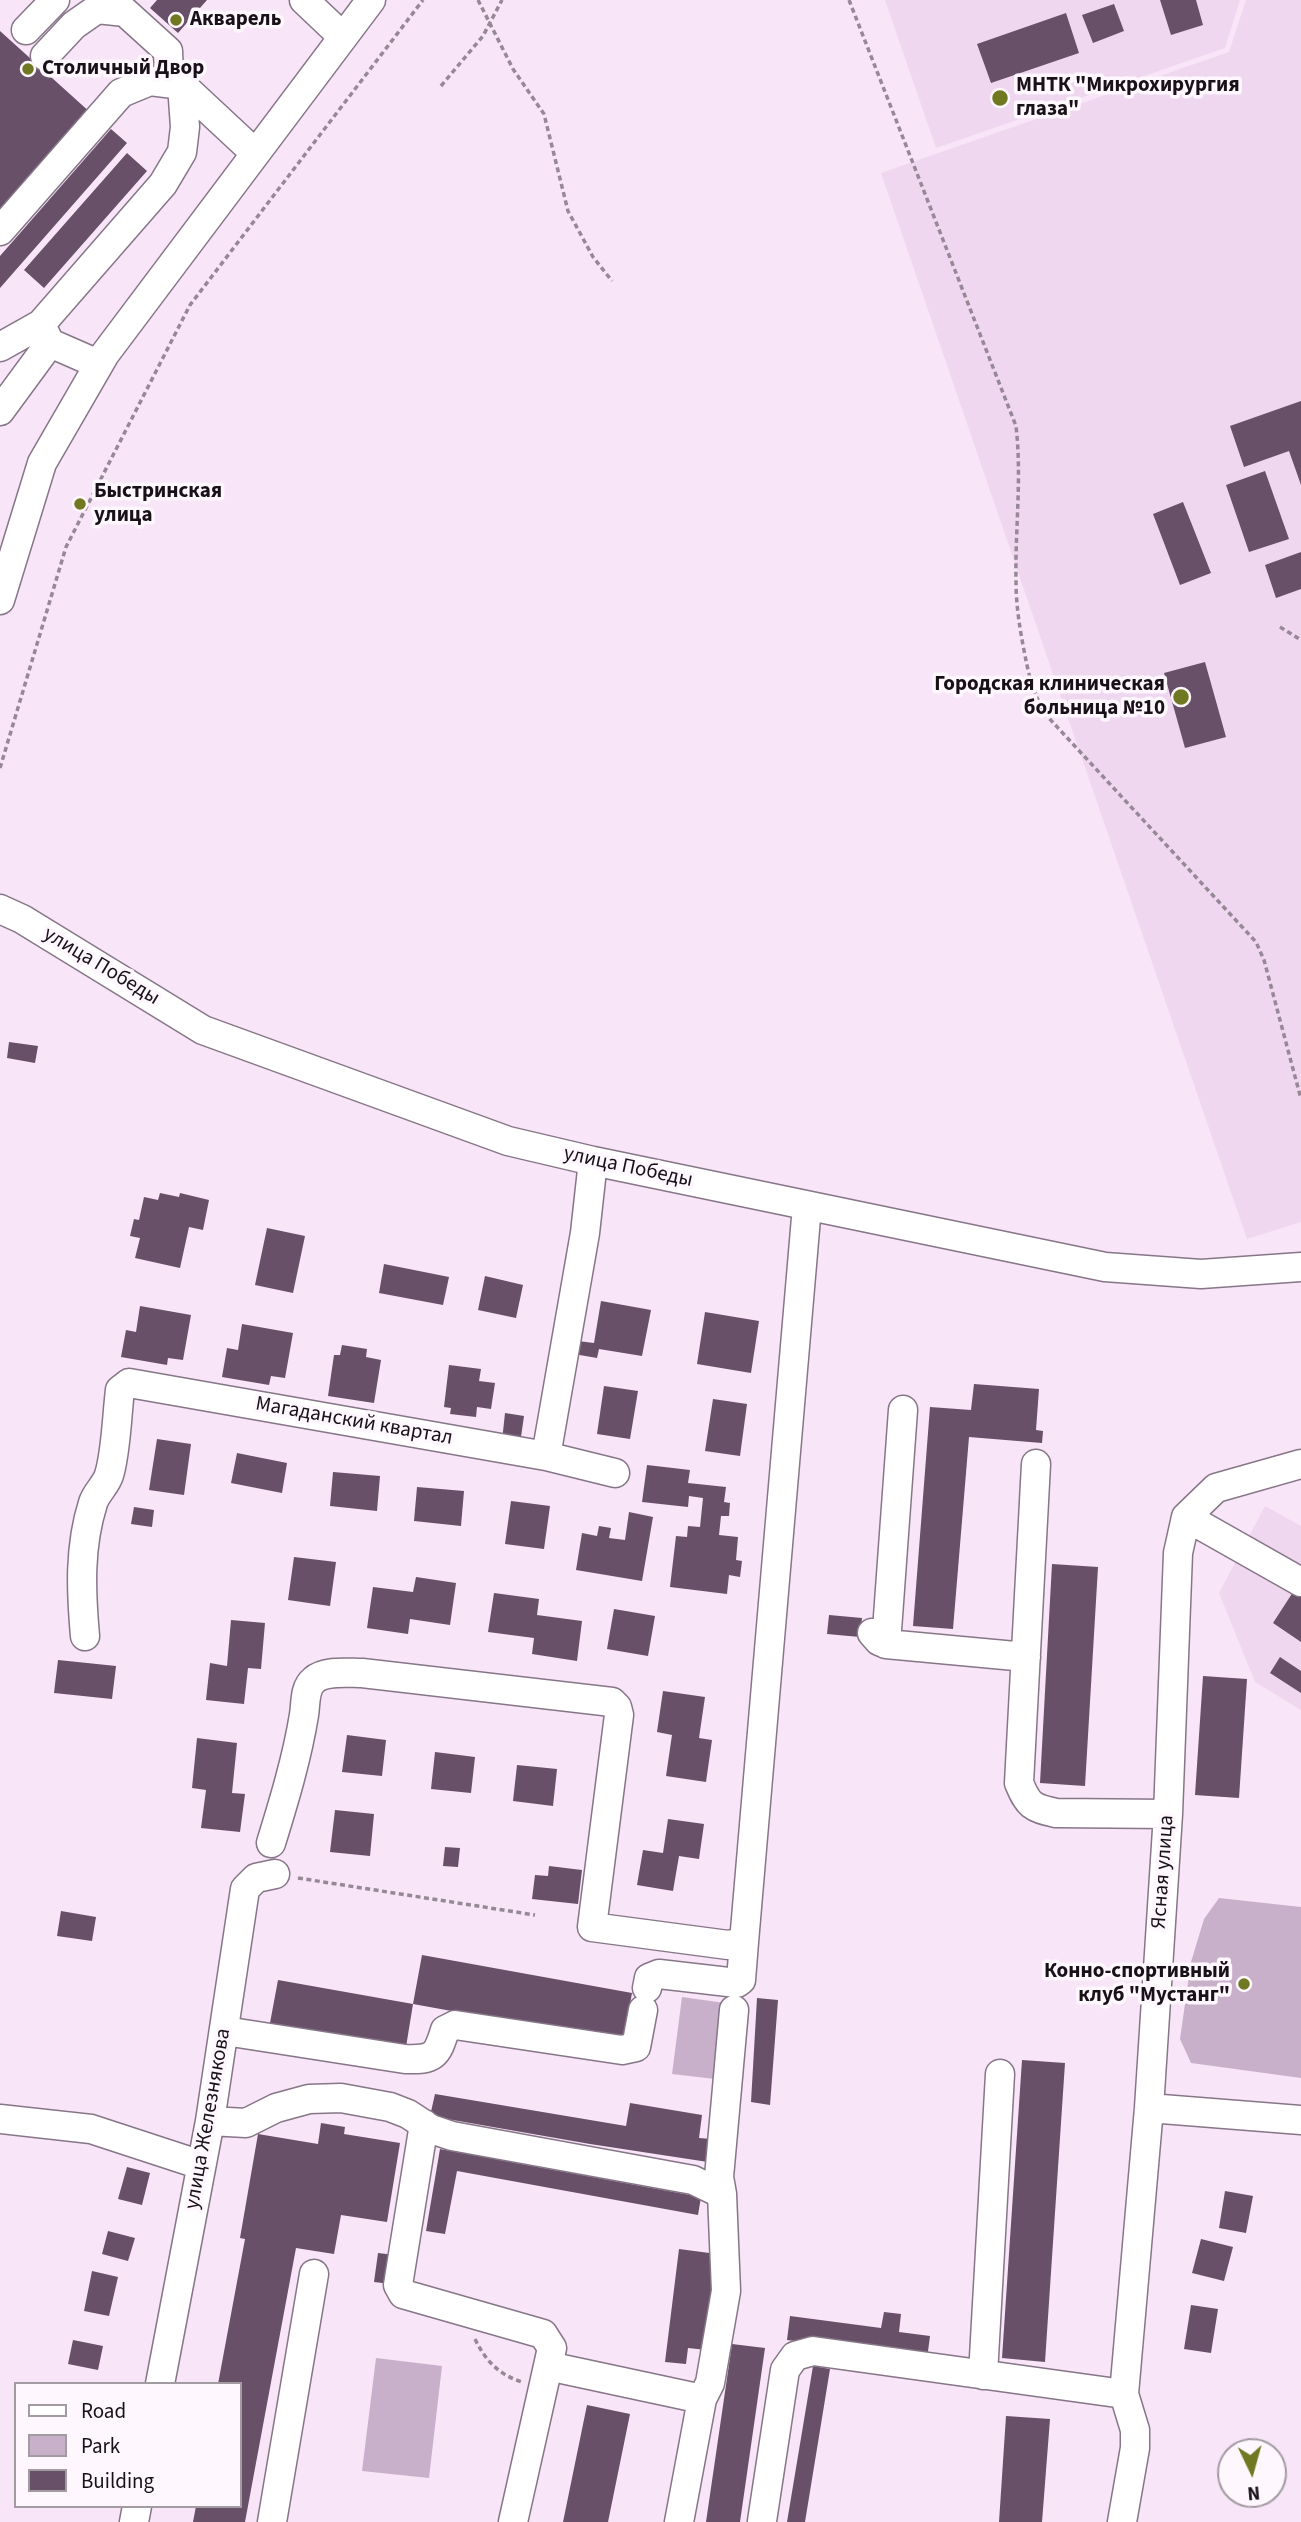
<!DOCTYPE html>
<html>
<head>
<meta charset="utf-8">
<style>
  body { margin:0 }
  #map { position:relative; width:1301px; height:2522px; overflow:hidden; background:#f8e5f8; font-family:"Source Sans 3",sans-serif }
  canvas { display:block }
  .legend { position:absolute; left:14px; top:2382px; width:228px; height:126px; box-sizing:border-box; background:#fef7fe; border:2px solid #a29ba2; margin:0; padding:9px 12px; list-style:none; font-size:21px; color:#181218 }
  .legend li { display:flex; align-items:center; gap:14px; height:35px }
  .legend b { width:35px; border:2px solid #a29ba2 }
  .north { position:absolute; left:1217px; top:2438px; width:70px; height:70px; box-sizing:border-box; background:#fef7fe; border:2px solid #a29ba2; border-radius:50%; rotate:175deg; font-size:19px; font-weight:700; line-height:28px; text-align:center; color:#181218 }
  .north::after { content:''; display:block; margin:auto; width:24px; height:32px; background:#707822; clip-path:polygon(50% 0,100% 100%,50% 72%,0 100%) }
</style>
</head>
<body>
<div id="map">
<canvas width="1301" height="2522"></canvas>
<ul class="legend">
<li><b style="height:9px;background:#fff"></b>Road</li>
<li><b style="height:19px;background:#c8b0ca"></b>Park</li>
<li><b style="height:19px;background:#675068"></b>Building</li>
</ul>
<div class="north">N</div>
</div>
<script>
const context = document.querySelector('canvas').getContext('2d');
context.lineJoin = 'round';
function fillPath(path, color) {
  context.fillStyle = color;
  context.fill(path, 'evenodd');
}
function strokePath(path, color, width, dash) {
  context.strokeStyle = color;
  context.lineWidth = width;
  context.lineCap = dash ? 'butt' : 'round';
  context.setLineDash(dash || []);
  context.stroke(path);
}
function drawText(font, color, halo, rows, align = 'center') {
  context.font = font + ' "Source Sans 3",sans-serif';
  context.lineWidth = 7;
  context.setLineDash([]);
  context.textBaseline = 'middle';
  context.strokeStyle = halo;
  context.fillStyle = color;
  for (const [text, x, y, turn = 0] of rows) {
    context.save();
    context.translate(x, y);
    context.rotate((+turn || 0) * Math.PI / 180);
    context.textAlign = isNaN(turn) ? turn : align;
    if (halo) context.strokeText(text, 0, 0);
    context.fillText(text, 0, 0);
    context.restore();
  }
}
const built = new Path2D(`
  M885 0H1240L1225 48 936 148Z
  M1246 0H1301V1222L1247 1239 881 173 1229 52Z
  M1265 1506 1301 1526V1710L1255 1682 1219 1593Z`);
const green = new Path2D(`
  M1219 1898 1301 1907V2078L1191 2063 1180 2039 1191 1962 1204 1919Z
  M682 1997 725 2003 715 2079 672 2074Z
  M376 2358 442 2366 429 2478 362 2471Z`);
const building = new Path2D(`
  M157 0H207L178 33 150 8Z
  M1160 0H1196L1203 25 1171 35Z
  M1114 4 1124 31 1093 43 1082 15Z
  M1066 13 1079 53 991 83 977 44Z
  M0 31 92 114 0 216Z
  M111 129 127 143 0 288V256Z
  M127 153 147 171 44 288 24 270Z
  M1301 401V485L1289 451 1244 467 1230 426Z
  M1265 471 1289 539 1249 552 1226 485Z
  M1183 502 1211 573 1180 585 1153 514Z
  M1301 552V589L1276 598 1265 565Z
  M1205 662 1226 737 1185 748 1164 673Z
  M9 1042 38 1046 35 1063 7 1058Z
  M160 1193 179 1197 180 1193 209 1200 203 1230 189 1227 180 1268 135 1258 140 1238 130 1236 134 1219 139 1220 144 1197 158 1200Z
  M267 1228 305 1236 293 1293 255 1285Z
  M384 1264 449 1277 443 1305 379 1293Z
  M485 1276 523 1285 516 1318 478 1310Z
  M601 1301 651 1310 642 1356 599 1349 597 1358 568 1353 570 1340 594 1343Z
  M140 1306 191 1315 183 1360 168 1358 167 1365 121 1357 126 1330 136 1332Z
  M705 1312 759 1321 751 1373 697 1364Z
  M242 1324 293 1333 285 1378 271 1376 269 1385 222 1377 227 1348 238 1350Z
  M342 1345 367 1349 366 1357 381 1360 374 1403 328 1396 334 1355H340Z
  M449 1365 481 1369 479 1381 495 1383 491 1409 477 1407 476 1417 450 1414 451 1408 444 1407Z
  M974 1384 1039 1389 1036 1430 1043 1431 1042 1443 969 1437 953 1629 913 1626 930 1407 971 1410Z
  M604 1386 638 1391 630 1439 597 1434Z
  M713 1399 747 1404 740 1456 705 1451Z
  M505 1413 524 1416 520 1444 502 1441Z
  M157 1439 191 1444 184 1495 149 1490Z
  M237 1453 287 1463 282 1493 231 1483Z
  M647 1465 690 1470 688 1483 726 1487 724 1502 730 1503 729 1516H721L719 1535 738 1537 736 1560 742 1561 740 1577 729 1575 727 1594 670 1587 676 1536 687 1537 688 1526 700 1527 703 1498 689 1496 688 1507 642 1502Z
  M333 1472 380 1476 377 1511 330 1506Z
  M417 1487 464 1491 461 1526 414 1521Z
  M511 1501 550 1506 544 1549 505 1544Z
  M134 1507 154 1510 152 1527 131 1524Z
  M629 1512 653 1517 642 1581 576 1570 582 1533 597 1536 599 1526 611 1528 609 1538 625 1540Z
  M294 1557 336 1562 330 1606 288 1600Z
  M1052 1564 1098 1567 1085 1786 1040 1783Z
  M416 1577 456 1583 450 1625 410 1619 408 1634 367 1628 373 1587 413 1592Z
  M1295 1589 1301 1593V1642L1273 1623Z
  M494 1593 539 1599 537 1615 582 1621 577 1661 532 1654 534 1638 488 1632Z
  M614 1609 655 1616 648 1656 607 1649Z
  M829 1615 862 1618 860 1637 827 1634Z
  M231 1620 265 1623 261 1669 248 1668 244 1704 206 1700 210 1663 227 1666Z
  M1280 1657 1301 1671V1693L1270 1673Z
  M58 1660 116 1666 112 1699 54 1693Z
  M1203 1676 1247 1679 1239 1798 1195 1795Z
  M663 1691 705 1697 699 1738 712 1740 706 1782 666 1776 672 1735 657 1732Z
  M347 1735 386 1740 382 1776 342 1772Z
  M197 1738 237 1743 232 1793 245 1794 240 1832 201 1828 206 1790 192 1788Z
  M435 1752 475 1757 471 1793 431 1789Z
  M517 1765 557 1769 553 1806 513 1801Z
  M335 1810 374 1814 370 1856 330 1852Z
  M668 1819 704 1824 699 1859 679 1856 673 1891 637 1885 643 1850 663 1853Z
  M445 1847 460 1848 458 1867 443 1866Z
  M549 1866 582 1870 578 1904 532 1899 535 1875 548 1876Z
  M61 1911 96 1917 92 1941 57 1936Z
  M422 1955 632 1993 623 2042 413 2004Z
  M278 1980 413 2004 406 2047 270 2023Z
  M757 1998 778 2000 770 2105 751 2102Z
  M1022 2060 1065 2063 1045 2362 1002 2358Z
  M435 2094 626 2126 630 2103 702 2115 699 2138 712 2139 708 2162 590 2144 430 2116Z
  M321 2123 345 2127 344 2134 400 2143 387 2222 341 2215 334 2254 296 2248 245 2522H193L196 2506H240V2384H218L245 2239 240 2238 258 2134 318 2144Z
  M440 2149 701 2197 698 2215 457 2171 445 2234 426 2231Z
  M127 2167 150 2173 142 2205 118 2199Z
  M1225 2191 1253 2196 1246 2233 1219 2228Z
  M108 2231 135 2238 128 2261 102 2254Z
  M1201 2239 1233 2247 1224 2281 1192 2273Z
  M679 2249 717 2254 706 2350 688 2348 686 2364 665 2362Z
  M378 2253 395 2255 391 2284 374 2282Z
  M92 2271 118 2277 109 2316 84 2311Z
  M1191 2305 1218 2309 1211 2353 1184 2349Z
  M884 2312 901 2314 899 2332 930 2336 927 2359 787 2340 790 2316 881 2328Z
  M73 2340 103 2346 98 2370 68 2364Z
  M732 2344 765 2348 740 2522H706Z
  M813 2366 830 2369 805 2522H787Z
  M587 2405 630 2414 608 2522H563Z
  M1006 2416 1050 2419 1042 2522H999Z`);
const path = new Path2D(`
  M478 0 513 69 544 114 568 211 593 257 612 281
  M849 0 1016 426C1022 478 1015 529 1016 581 1016 603 1019 624 1023 645 1028 672 1032 693 1047 716L1256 942 1264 960 1301 1099
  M441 86 483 36 502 0
  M1280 627 1301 640
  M0 768 66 547 190 305 423 0
  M298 1878 535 1915
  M475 2339C485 2360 499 2375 522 2382`);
const minor = new Path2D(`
  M304 0 343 37
  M26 30 55 0
  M0 231 121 93 150 81 182 85 255 153
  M42 327 50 343 98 364
  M0 347 41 324 163 184 182 152 185 127 182 85 169 76 168 51 125 12 97 9 74 25 45 56
  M0 411 50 343
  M0 600 42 463 105 354 371 0
  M0 909 22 919 203 1030 508 1141 593 1161 1105 1267 1201 1274 1301 1267
  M546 1456 615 1473
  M1036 1464 1019 1783C1028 1805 1032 1808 1056 1813L1168 1814
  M1186 1517 1301 1582
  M872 1633 879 1641 886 1644 1026 1657
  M85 1636C81 1591 79 1547 93 1503 96 1493 106 1485 109 1475 116 1453 117 1414 120 1390L129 1383 546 1456 585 1233 593 1161
  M886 1644 903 1410
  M271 1843C284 1801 297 1758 304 1715 306 1703 304 1688 314 1680 325 1670 348 1673 362 1673L612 1702 617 1707 619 1715 592 1927 728 1945 744 1942 807 1206
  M647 1988 649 1978 659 1974 737 1983 741 1980 744 1942
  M225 2031 405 2059C434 2060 437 2056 445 2030L455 2025 622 2050 636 2047 643 2010
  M1149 2108 1301 2120
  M0 2119 91 2129 201 2165
  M210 2121 246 2123 276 2108 309 2099 341 2098 390 2107 408 2114 431 2129 452 2136 693 2180 722 2194 726 2291 710 2383 702 2399 679 2522
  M424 2124 398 2285 403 2294 543 2334 552 2348 513 2522
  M722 2194 719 2177 734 2010
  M548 2366 702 2399
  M983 2375 1000 2074
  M160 2384 210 2121 245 1889 256 1878 275 1874
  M762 2521 785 2370 795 2356 813 2351 1124 2394
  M134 2522 137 2506
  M272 2522 314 2274
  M1122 2522 1135 2448V2430L1124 2394 1149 2108 1168 1814 1178 1553 1186 1517 1216 1488 1301 1464`);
const markers = [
  [176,20,7,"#707822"],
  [28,69,7,"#707822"],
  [1000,98,9,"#707822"],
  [80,504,7,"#707822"],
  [1181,697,9,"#707822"],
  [1244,1984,7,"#707822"]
];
const poiNames = [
  ["Акварель",190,20],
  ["Столичный Двор",42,69],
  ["МНТК \"Микрохирургия",1016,86],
  ["глаза\"",1016,110],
  ["Быстринская",94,492],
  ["улица",94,516],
  ["Городская клиническая",1165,685,"right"],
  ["больница №10",1165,709,"right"],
  ["Конно-спортивный",1230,1972,"right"],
  ["клуб \"Мустанг\"",1230,1996,"right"]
];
const streetNames = [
  ["улица Победы",101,967,31],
  ["улица Победы",628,1168,12],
  ["Магаданский квартал",354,1422,10],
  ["Ясная улица",1164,1872,-86],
  ["улица Железнякова",209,2119,-80]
];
fillPath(built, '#efd7f0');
fillPath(green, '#c8b0ca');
fillPath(building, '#675068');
strokePath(minor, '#867687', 31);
strokePath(path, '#968996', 3.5, [5, 3.5]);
strokePath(minor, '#fff', 28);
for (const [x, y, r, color] of markers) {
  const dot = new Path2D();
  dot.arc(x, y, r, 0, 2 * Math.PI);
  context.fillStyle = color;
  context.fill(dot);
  strokePath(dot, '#fef7fe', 2.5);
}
drawText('bold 21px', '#181218', '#fef7fe', poiNames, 'left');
drawText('21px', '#181218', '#fef7fe', streetNames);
</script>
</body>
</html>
